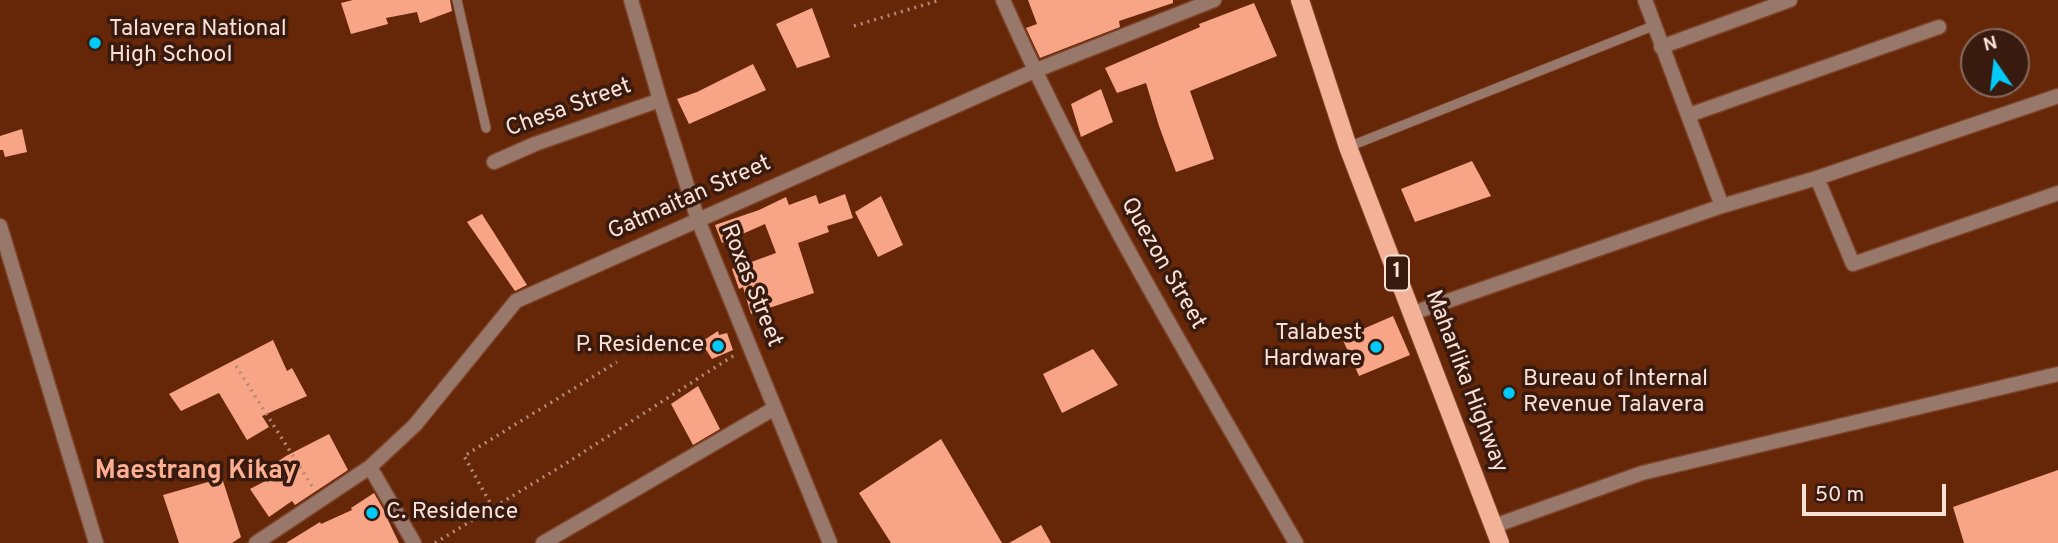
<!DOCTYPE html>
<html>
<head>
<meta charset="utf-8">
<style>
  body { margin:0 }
  #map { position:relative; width:2058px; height:543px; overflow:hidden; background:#662608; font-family:Overpass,sans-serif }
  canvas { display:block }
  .north { position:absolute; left:1960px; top:28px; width:70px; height:70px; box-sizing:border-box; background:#381a0f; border:2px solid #866a5f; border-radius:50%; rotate:346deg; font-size:19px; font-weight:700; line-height:28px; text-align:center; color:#fae1d8 }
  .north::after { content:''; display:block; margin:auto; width:24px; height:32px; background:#00cbf8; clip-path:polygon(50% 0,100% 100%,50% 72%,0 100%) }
  .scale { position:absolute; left:1802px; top:484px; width:144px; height:32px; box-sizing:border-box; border:4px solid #fae1d8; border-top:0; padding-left:9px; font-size:21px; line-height:24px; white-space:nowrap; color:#fae1d8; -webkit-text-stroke:5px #381a0f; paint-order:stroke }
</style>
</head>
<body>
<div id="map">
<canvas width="2058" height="543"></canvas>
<div class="north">N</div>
<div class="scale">50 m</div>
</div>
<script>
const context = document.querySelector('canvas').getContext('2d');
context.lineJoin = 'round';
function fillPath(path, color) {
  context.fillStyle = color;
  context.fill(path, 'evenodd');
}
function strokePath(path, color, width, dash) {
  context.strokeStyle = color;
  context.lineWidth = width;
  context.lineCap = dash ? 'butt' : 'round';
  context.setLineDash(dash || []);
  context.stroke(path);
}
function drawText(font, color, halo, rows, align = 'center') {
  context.font = font + ' Overpass,sans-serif';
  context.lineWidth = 7;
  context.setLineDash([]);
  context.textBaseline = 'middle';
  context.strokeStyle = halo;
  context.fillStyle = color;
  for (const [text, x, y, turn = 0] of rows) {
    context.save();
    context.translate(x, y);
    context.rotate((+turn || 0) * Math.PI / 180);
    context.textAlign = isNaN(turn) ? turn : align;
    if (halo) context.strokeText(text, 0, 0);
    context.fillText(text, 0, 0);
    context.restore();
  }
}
const building = new Path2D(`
  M353 0H450L452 11 420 23 417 12 386 18 388 24 351 34 341 3Z
  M1028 0H1173V3L1119 21 1120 27 1040 58 1026 28 1037 24Z
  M1254 3 1277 56 1190 91 1214 159 1176 172 1159 126 1146 83 1117 93 1105 68 1200 27 1199 24Z
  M812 8 830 57 797 68 776 24Z
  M753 64 766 90 689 124 677 99 697 92Z
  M1101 89 1113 122 1081 137 1071 104Z
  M22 129 27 152 5 157 3 150H0V136Z
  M1472 161 1491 196 1415 222 1401 189Z
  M845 194 853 218 827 226 829 232 798 243 814 293 751 314 743 287 739 289 732 269 776 253 765 224 722 243 715 225 759 210 786 197 789 205 816 195 819 204Z
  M881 196 903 245 878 257 855 212Z
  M482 214 527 285 515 291 467 222Z
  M1393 316 1410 355 1359 376 1342 338Z
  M718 331 719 335 727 333 733 350 712 359 701 342Z
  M273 340 287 371 292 368 307 396 262 416 269 427 247 440 219 393 181 411 169 394Z
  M1093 349 1118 385 1062 413 1043 374Z
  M698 386 720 429 693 445 671 404Z
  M329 434 348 470 295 505 292 501 269 517 250 489 277 475 271 466 286 456Z
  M941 439 1002 543H891L859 493Z
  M2058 470V543H1964L1953 507Z
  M222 478 241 537 232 543H179L163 495Z
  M374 493 389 519 388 520 399 543H286L320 522 321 524 352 510 351 508Z
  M1041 525 1051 543H1009Z`);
const path = new Path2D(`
  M854 26 940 0
  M236 366 312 486
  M493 508 464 456 617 362
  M435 543 565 464 736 354`);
const service = new Path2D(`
  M457 0 486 128
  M1348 147 1653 26`);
const minor = new Path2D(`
  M631 0 660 100 698 220 830 543
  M1645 0 1722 206
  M1661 47 1790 0
  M1689 115 1939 27
  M494 162 535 144 660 100
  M1817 178 1853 264 2058 193
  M0 226 96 543
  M1413 313 1722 206 1817 178 2058 96
  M370 467 414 543
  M1494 526 1642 473 2058 374
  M256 543 370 467 415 425 516 301 1034 71 1214 0
  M543 543 775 408`);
const tertiary = new Path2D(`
  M1003 0C1086 189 1193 364 1296 543`);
const primary = new Path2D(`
  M1300 0 1348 147 1500 543`);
const markers = [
  [95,43,7,"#00cbf8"],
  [718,346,7,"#00cbf8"],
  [1376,347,7,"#00cbf8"],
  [1509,393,7,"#00cbf8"],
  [372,513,7,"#00cbf8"]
];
const shields = [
  [1397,273,24]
];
const shieldNames = [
  ["1",1397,273]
];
const poiNames = [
  ["Talavera National",109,30],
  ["High School",109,56],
  ["Talabest",1362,334,"right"],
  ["Hardware",1362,360,"right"],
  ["P. Residence",704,346,"right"],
  ["Bureau of Internal",1523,380],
  ["Revenue Talavera",1523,406],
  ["C. Residence",386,513]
];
const streetNames = [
  ["Chesa Street",569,109,-20],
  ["Gatmaitan Street",690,199,-24],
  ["Quezon Street",1162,264,60],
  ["Roxas Street",750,286,68],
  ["Maharlika Highway",1465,382,69]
];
const quarterNames = [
  ["Maestrang Kikay",196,473]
];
fillPath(building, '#f7a586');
strokePath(service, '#7e4429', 11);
strokePath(minor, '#7e4429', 17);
strokePath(tertiary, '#7e4429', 17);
strokePath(primary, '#7e4429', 20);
strokePath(path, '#b58a77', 3.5, [2, 5]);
strokePath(service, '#98786b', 9);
strokePath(minor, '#98786b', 14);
strokePath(tertiary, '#98786b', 14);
strokePath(primary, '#f3b197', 18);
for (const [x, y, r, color] of markers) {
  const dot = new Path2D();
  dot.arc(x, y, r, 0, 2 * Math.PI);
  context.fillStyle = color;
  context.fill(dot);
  strokePath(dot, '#381a0f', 2.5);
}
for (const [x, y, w] of shields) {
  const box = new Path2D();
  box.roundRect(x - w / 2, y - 17.5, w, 35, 5);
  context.fillStyle = '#381a0f';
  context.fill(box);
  strokePath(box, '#fae1d8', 2);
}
drawText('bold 21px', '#fae1d8', null, shieldNames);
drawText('23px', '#fae1d8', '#381a0f', poiNames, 'left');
drawText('23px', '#fae1d8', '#381a0f', streetNames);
drawText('bold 26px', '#fdaf91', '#381a0f', quarterNames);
</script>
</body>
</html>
